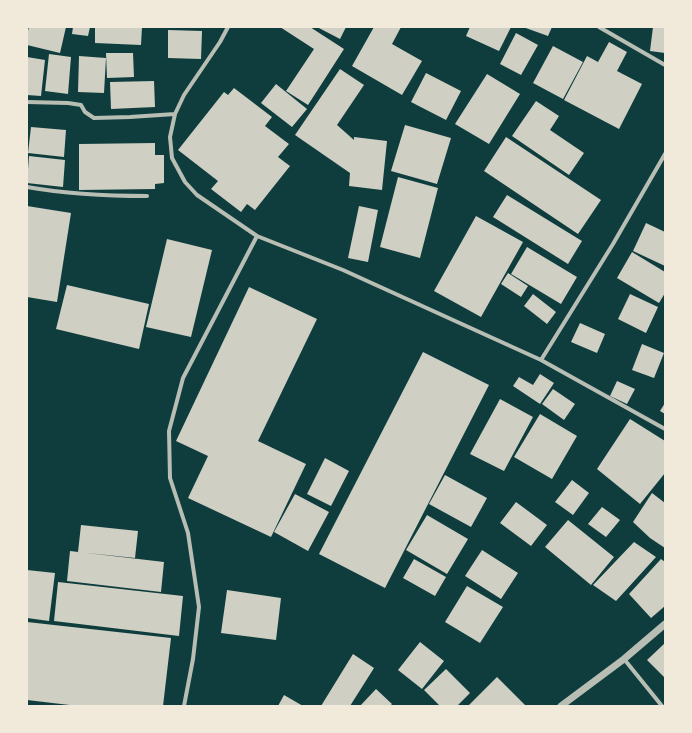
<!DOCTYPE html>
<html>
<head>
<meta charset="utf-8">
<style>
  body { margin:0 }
  #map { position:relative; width:692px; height:733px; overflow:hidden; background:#0f3d3e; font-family:"DejaVu Sans",sans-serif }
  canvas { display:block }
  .frame { position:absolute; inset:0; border:28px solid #f1e9da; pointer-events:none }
</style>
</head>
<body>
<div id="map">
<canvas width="692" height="733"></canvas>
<div class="frame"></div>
</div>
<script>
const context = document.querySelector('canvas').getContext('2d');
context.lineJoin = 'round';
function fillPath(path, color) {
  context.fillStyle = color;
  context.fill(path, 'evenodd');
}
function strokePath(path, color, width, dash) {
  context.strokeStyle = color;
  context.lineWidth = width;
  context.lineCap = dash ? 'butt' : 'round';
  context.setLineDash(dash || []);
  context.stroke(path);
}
const building = new Path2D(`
  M29 27H66L60 53 27 45V34Z
  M73 27H90L88 36 72 34Z
  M95 27H142L141 45 95 43Z
  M280 27H310L344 49 308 105 286 91 314 49Z
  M317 27H346L340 39Z
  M374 27H401L392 44 422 61 402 95 352 66Z
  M470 27H511L499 51 466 36Z
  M523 27H552L548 36Z
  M653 27 665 28V53L650 51Z
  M168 30 202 31 201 59 168 58Z
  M516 33 538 45 521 75 500 64Z
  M609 42 627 52 617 71 642 84 619 129 564 100 587 56 598 62Z
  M553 46 583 62 563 99 533 83Z
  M106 53H133L134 77 107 78Z
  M49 54 71 57 68 94 45 91Z
  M79 56 106 58 104 93 78 92Z
  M27 57 45 60 41 96 27 95Z
  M340 69 364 85 337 125 354 140V137L387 141 382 190 349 186 350 173 295 135Z
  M426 73 461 91 446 120 411 102Z
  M487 74 520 94 489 144 455 124Z
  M154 81 155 107 111 109 110 82Z
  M276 84 307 109 292 127 261 103Z
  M234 88 272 117 265 126 289 144 278 157 290 166 255 210 247 204 241 212 211 189 218 181 178 150 224 92 228 95Z
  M536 101 559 116 550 130 584 153 569 175 512 136Z
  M405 125 451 138 437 184 391 171Z
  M31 127 66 130 64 157 28 153Z
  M506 137 601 200 578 234 484 171Z
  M155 143V155H164V183L155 184V189L79 190V144Z
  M29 156 65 160 63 187 27 183Z
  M398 177 438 188 420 258 380 247Z
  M507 195 582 241 568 264 493 217Z
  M27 206 71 213 57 302 27 297Z
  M359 206 378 210 368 262 348 258Z
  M476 216 523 242 481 317 434 291Z
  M646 223 665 232V266L633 251Z
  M167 239 212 250 191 337 146 327Z
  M527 247 577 277 561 304 511 274Z
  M632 252 665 272V293L659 303 617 278Z
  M508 273 528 286 521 297 501 284Z
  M67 285 149 304 139 349 56 329Z
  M249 287 317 319 258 441 306 464 271 537 188 498 208 456 176 441Z
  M533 294 556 312 547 324 524 306Z
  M630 294 658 307 646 333 618 319Z
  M580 323 605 334 597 353 571 342Z
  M642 344 664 353 654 378 632 370Z
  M423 352 489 385 385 588 319 554Z
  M540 374 554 383 540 404 513 386 519 377 533 385Z
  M617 381 635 389 627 404 610 396Z
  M553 389 575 404 564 420 542 404Z
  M500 399 533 417 504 471 470 454Z
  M665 403V414L660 411Z
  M540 414 577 436 552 479 514 457Z
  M630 419 665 441V473L640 504 597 469Z
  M325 458 349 471 331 506 307 494Z
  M445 475 487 498 471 527 429 504Z
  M572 480 589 493 573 515 555 502Z
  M652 493 665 503V548L650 538 633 522Z
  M295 494 329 512 308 551 274 532Z
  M516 502 547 525 531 546 500 523Z
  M602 507 620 520 606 537 588 524Z
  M427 515 468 539 447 574 406 550Z
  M568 520 614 557 591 585 545 547Z
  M81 525 138 531 135 558 78 552Z
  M634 542 656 557 616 601 593 585Z
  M482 550 518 573 501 599 465 576Z
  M70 551 164 562 161 592 67 581Z
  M414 559 446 577 435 596 403 578Z
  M661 559 665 562V606L651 618 629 594Z
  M27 570 55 573 49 621 27 618Z
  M58 582 183 596 179 636 54 621Z
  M467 586 503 607 480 643 445 622Z
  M227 590 281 598 276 640 221 633Z
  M27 622 171 638 163 706H78L27 700Z
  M420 642 444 661 422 689 398 670Z
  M665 643V678L647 660Z
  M353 654 374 668 350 706H321Z
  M446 669 470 693 457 706H440L424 690Z
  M497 677 526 706H468Z
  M376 689 392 704 390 706H360Z
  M284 695 303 706H278Z`);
const minor = new Path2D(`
  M228 27 220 42 184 95 175 114 170 137 172 158 185 182 197 195 257 236 343 270 541 360 665 429
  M599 27 665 65
  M27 102 68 103 81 105 85 112 94 118 130 117 175 114
  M27 187C67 194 107 196 147 196
  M541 360 613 244 665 154
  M624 659 662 706
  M184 706 193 659 199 607 188 533 170 478 169 431 183 378 257 236`);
const tertiary = new Path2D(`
  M561 706 624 659 665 624`);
fillPath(building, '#cfcfc3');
strokePath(minor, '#b8beb3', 4);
strokePath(tertiary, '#b8beb3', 7);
</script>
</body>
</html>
